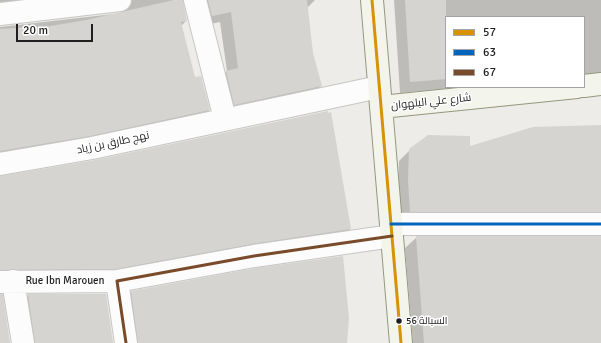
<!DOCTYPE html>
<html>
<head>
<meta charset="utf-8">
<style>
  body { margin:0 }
  #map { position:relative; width:601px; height:343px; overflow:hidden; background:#edece8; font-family:Signika,sans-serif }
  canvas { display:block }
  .legend { position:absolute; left:445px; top:16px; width:140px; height:72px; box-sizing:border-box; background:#fff; border:1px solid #a5a5a5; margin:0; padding:5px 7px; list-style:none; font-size:12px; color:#1f1f1f }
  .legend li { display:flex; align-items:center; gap:8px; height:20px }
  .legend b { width:20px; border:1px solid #a5a5a5 }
  .scale { position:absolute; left:16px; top:24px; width:77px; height:18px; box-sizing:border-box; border:2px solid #1f1f1f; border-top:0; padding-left:5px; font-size:12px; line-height:14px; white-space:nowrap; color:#1f1f1f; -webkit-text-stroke:3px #fff; paint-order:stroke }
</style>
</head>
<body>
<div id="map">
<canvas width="601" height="343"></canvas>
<ul class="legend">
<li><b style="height:5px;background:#d79205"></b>57</li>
<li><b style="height:5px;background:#0065bd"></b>63</li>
<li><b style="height:5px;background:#7a4b2a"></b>67</li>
</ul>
<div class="scale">20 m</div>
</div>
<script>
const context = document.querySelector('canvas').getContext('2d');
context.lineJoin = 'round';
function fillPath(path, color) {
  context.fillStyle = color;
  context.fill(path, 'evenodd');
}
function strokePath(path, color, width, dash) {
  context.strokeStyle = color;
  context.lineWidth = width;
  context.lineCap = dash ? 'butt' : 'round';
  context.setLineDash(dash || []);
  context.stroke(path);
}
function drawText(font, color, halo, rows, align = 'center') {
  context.font = font + ' Signika,Cairo,sans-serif';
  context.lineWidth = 3;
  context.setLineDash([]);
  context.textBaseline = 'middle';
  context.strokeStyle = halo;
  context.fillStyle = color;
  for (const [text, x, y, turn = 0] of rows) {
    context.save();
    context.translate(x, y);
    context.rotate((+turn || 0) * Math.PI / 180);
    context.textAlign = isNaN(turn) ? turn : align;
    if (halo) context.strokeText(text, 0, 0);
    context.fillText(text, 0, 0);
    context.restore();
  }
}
const shadow = new Path2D(`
  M0 0H89L0 10Z
  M115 0H182L186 21 181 26 194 78 209 110 198 121 0 160V27L122 13V10Z
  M190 0H315L307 8 312 53 321 86 310 97 224 115 215 82 227 71 220 22 201 26Z
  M394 0H601V74L584 76V17H446V87H462L400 93Z
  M601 126V228L399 222 398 192 399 161 410 150 469 148Z
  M0 177 350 229 340 240 104 279 0 280Z
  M416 238H601V343H413L405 248Z
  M132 292 346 343H127L121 303Z
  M28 295 112 343H22L18 306Z`);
const building = new Path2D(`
  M174 0H183L187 21 181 22 195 77 201 76 210 110 90 136 0 151V29L51 26 86 20Z
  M208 0H307L313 53 322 86 234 105 226 71 238 68 231 12 212 16Z
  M405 0H446V79L410 82Z
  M328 111V113L331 112 351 229 252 244 116 269 0 270V176L95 160Z
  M601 125V212H410L408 180 409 149 428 135 470 136V146L533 127Z
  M416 236H601V343H424Z
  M343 256 349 318 347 343H138L131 291 256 268Z
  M0 294H3L10 343H0Z
  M28 294H106L113 343H35Z`);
const street = new Path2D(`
  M195 0 225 119
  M0 14 120 0
  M0 164 92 148 379 87
  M391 224H601
  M13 281 23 343
  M0 282 117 281
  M126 343 117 281 254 256 392 236`);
const secondary = new Path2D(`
  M372 0 401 343
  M584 86 601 84
  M381 107 577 87`);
const bus1 = new Path2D(`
  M372 0 401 343`);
const bus2 = new Path2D(`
  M391 224H601`);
const bus3 = new Path2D(`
  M126 343 117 281 254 256 392 236`);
const markers = [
  [399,321,3.5,"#1f1f1f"]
];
const busNames = [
  ["السبالة 56",406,321]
];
const streetNames = [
  ["شارع علي البلهوان",431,102,-6],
  ["نهج طارق بن زياد",113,143,-12],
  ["Rue Ibn Marouen",65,281]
];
fillPath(shadow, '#0003');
fillPath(building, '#d5d4d0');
strokePath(street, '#c6c6c4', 24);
strokePath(secondary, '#94987e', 24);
strokePath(street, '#fcfcfc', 22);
strokePath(secondary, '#f3f4eb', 22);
strokePath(bus1, '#d79205', 3);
strokePath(bus2, '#0065bd', 3);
strokePath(bus3, '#7a4b2a', 3);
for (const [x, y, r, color] of markers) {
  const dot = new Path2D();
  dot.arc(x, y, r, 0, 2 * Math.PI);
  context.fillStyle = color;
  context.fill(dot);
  strokePath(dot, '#fff', 1.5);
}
drawText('10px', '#1f1f1f', '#fff', busNames, 'left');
drawText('11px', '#1f1f1f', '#fff', streetNames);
</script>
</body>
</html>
